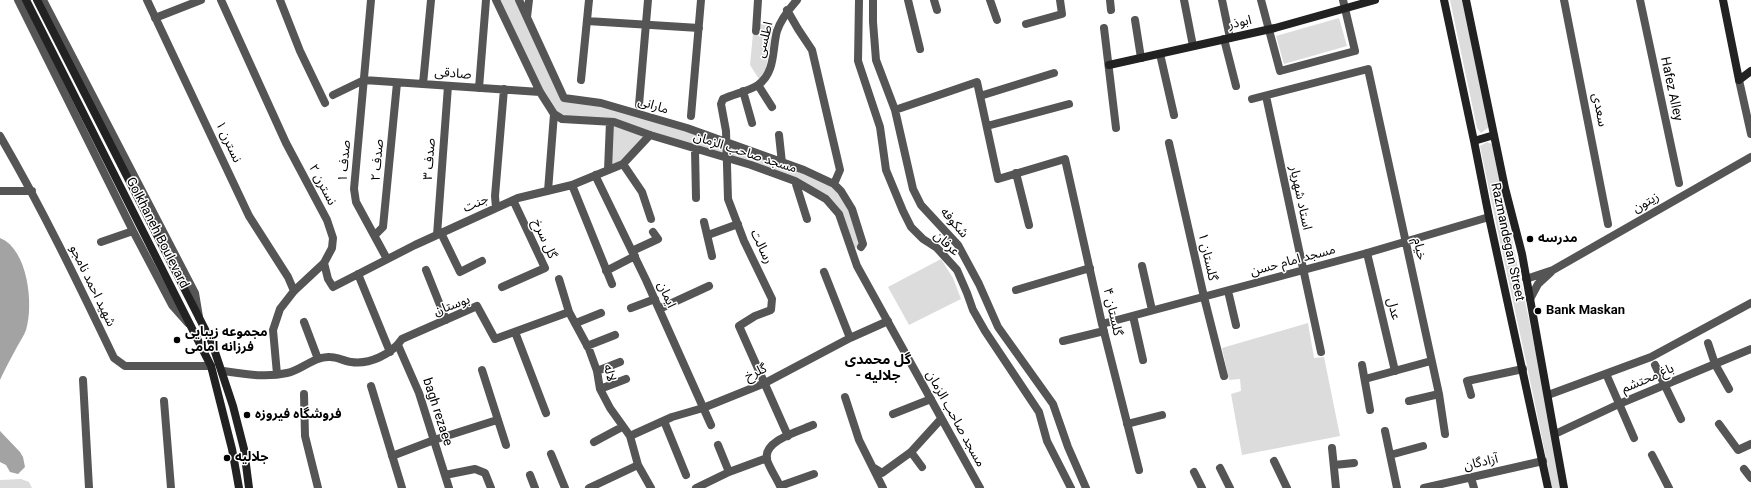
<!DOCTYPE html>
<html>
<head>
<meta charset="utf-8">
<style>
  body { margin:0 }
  canvas { display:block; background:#fff }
</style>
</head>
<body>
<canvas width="1751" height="488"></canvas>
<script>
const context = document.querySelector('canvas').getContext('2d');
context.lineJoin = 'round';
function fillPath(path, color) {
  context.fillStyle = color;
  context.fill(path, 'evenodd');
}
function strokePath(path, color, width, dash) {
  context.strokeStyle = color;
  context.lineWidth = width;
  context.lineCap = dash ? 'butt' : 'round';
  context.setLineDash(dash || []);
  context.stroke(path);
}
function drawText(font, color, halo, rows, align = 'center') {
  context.font = font + ' Roboto,"Noto Sans Arabic",sans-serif';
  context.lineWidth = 3;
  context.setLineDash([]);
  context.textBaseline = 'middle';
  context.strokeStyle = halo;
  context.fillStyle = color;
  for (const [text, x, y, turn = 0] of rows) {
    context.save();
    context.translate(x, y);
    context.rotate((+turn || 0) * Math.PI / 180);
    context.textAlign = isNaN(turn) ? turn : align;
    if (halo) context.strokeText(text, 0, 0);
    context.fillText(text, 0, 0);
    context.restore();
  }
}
const green = new Path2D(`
  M498 0H516L561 96 600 104 725 143 724 156 643 131 563 117 555 112 543 92Z
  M1450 0H1462L1489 127 1481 133 1477 128Z
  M1339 18 1347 46 1284 64 1276 36Z
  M754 23 773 26 766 69 759 79 750 65Z
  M612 124 647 136 622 162 610 168Z
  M1487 142 1492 144 1545 396 1560 488H1552C1530 374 1503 260 1480 146Z
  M728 144 834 185 847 201 860 246 852 249 839 212 826 198 727 157Z
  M941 259 953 278 961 299 909 325 888 287Z
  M1308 323 1314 358 1324 357 1340 436 1242 455 1231 394 1241 391 1240 379 1229 380 1222 348Z
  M21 479 29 482 32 488H0V480Z`);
const water = new Path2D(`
  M0 238C28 249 34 305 26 330 24 336 20 341 17 347 11 358 5 369 0 380Z
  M0 431 20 452 23 457 25 467 18 474 10 472 6 465 0 462Z`);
const street = new Path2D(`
  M18 0 133 231 172 305 188 323
  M43 0 195 293 199 317
  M147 0 249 216 288 277 294 291
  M221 0 286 143 327 220 333 238 332 248 324 263 294 291 280 309 273 330 277 374
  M280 0 300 51 325 103
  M371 0 354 189 356 202 387 259
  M496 0 540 92 554 114 562 119 614 122 650 135 751 165 795 181 826 199 839 214 857 266 980 488
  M519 0 564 98 601 103 687 128 804 170 834 184 841 191 852 209 863 244 861 247
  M859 0 858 61 880 127 886 170 903 211 911 227 923 239 937 248 957 270 967 293 973 310 985 331 1039 412 1047 441 1071 488
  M873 0V22L876 60 895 110 913 189 921 205 958 245 979 284 998 327 1053 404 1068 447 1086 488
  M908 0 920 49
  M934 0 937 10
  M990 0 997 20
  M1110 0 1111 10
  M1184 0 1193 46
  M1222 0 1230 38
  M1261 0 1280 71 1355 51 1343 0
  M1564 0 1608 224
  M1640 0 1679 183
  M787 10 798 29 812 50 840 170 834 184
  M527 17 529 0
  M155 18 201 0
  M1135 20 1141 58
  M587 21 699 28
  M1026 24 1062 14 1060 0
  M1104 28 1116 128
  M756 31 758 0
  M1224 39 1236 86
  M1160 54 1174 115
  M364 80 540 92
  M581 80 589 0
  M1739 80 1751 134
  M423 84 431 0
  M758 85 772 107
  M479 88 486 0
  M743 91 752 123
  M333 95 364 80
  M980 96 1054 73
  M1266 96 1321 352
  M1252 99 1368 69 1439 394 1445 434
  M639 105 648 0
  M895 110 977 82 998 179 1065 159 1102 324 1139 470
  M691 116 701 0
  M987 126 1069 104
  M779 135 782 163
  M0 136C42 208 78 283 114 358L125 366H211
  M1169 143 1204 297 1224 376
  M695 150 696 198
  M623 164 642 192 651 219
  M608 170 610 122
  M1016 173 1029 225
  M595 175 646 280 711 425
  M795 181 807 219
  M572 185 612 284
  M0 191H32
  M548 191 554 114
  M496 208 495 196 504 89
  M704 222 712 256
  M441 233 460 272 482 261
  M375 235 383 227 397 83
  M437 235 448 86
  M708 235 738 224
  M101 242 133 231
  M632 251 658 239 653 232
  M1367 253 1395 371
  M324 263 328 279 333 287 415 245 518 198 572 185 623 164 650 135
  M1142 266 1152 310
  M426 270 446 320
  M606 271 635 256
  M824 272 850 338
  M358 274 390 352
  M559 279 569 312 589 349 597 371 600 389 610 408 630 436 638 465 651 488
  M1526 279 1553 270 1751 157
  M502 287 545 268 513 200
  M1016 290 1090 268
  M1228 291 1236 325
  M1530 299 1538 284 1551 272
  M631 308 655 299
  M659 309 709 286
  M1133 316 1143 360
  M304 322 318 359
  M576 323 601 313
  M1102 324 1367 253 1489 217
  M515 332 546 413
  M1063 341 1104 331
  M1708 343 1715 364 1729 389
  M398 345 419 393 449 488
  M587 346 615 335
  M1362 365 1370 410
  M1655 365 1681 419
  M482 370 506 445
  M223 371C244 374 266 378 287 373 302 370 314 356 330 357 337 357 344 361 351 362 369 365 392 354 402 339L477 306 495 339 569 312
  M597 371 620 362
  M1607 376 1634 438
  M1365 379 1431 361
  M83 380 89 488
  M371 386 402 488
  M600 389 626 379
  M304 394 305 436 318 488
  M1471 395 1467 381 1523 369
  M1548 395 1651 357 1751 303
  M845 397 859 440 883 488
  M164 401 171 488
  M1409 401 1439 394
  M893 414 931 399
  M664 421 686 475
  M1127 424 1162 415
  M1719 424 1738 450 1751 444
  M1385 431 1397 488
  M1555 434 1619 404 1751 349
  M630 436 672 417 703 408 765 383 850 338 888 321
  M788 436 739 326 755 316 771 310 772 299 744 241 728 199 726 131 721 104 723 99C734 94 749 91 758 85 776 72 772 49 777 31 781 19 789 9 797 0
  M594 442 622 427
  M718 445 729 472
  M1332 448 1336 488
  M911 452 922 467
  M551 454 565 488
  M1390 455 1423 446
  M1652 455 1669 488
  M392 456 434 440 497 420
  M1274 461 1287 488
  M1334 465 1354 463
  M874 468 882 473 911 452 941 419
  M1220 468 1230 488
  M1744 469 1751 478
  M1194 472 1202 488
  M445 475 475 469 485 473 491 488
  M530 475 535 488
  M1471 478 1474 488
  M780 486 814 474
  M589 488 638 465
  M696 488 729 472 767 458
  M781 488C777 479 770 469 767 460 762 441 799 431 813 425
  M1424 488 1543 461`);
const secondary = new Path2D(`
  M26 0 211 366 232 449 239 488
  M37 0 212 343 233 406 244 449 249 488
  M1444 0 1474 141 1489 217 1548 488
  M1466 0 1505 188 1522 254 1564 488
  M1723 0 1739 80 1751 71
  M1109 65 1275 28 1375 0
  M1474 141 1494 135`);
const markers = [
  [1530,239,4,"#000"],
  [1538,311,4,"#000"],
  [177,340,4,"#000"],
  [247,415,4,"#000"],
  [227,458,4,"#000"]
];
const streetNames = [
  ["ابوذر",1240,23,-13],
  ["اطلسی",765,40,-76],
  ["صادقی",453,74,4],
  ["Hafez Alley",1671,89,78],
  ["مارانی",653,106,17],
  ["سعدی",1599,110,79],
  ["نسترن ۱",228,142,65],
  ["مسجد صاحب الزمان",745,153,18],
  ["صدف ۳",430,159,-86],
  ["صدف ۲",378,160,-85],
  ["صدف ۱",345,161,-85],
  ["نسترن ۲",322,185,62],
  ["استاد شهریار",1300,198,78],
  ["زیتون",1646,203,-30],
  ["جنت",476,204,-24],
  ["شکوفه",954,223,49],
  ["Golkhaneh Boulevard",157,233,63],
  ["گل سرخ",544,239,66],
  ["Razmandegan Street",1507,242,78],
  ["عرفان",946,244,43],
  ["رسالت",761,247,65],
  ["خیام",1419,249,78],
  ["گلستان ۱",1207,257,77],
  ["مسجد امام حسن",1293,261,-15],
  ["شهید احمد نامجو",92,286,64],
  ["ایمان",666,295,66],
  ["بوستان",452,306,-20],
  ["عدل",1393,309,76],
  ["گلستان ۴",1112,312,77],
  ["لاله",609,373,76],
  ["گلرخ",756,373,-25],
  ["باغ محتشم",1648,379,-23],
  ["bagh rezaee",437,412,72],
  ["مسجد صاحب الزمان",955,419,61],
  ["آزادگان",1481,463,-13]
];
const poiNames = [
  ["مدرسه",1538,239],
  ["Bank Maskan",1546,311],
  ["مجموعه زیبایی",185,333],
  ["فرزانه امامی",185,348],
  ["فروشگاه فیروزه",255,415],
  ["جلالیه",235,458]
];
const neighbourhoodNames = [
  ["گل محمدی",878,360],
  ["- جلالیه",878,376]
];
fillPath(green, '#dcdcdc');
fillPath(water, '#a3a3a3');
strokePath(street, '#555', 8);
strokePath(secondary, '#222', 8);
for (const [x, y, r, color] of markers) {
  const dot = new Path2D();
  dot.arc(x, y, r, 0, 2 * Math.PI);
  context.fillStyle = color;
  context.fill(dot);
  strokePath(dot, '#fff', 1.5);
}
drawText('13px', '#000', '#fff', streetNames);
drawText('bold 13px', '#000', '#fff', poiNames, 'left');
drawText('bold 14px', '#000', '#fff', neighbourhoodNames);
</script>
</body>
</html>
